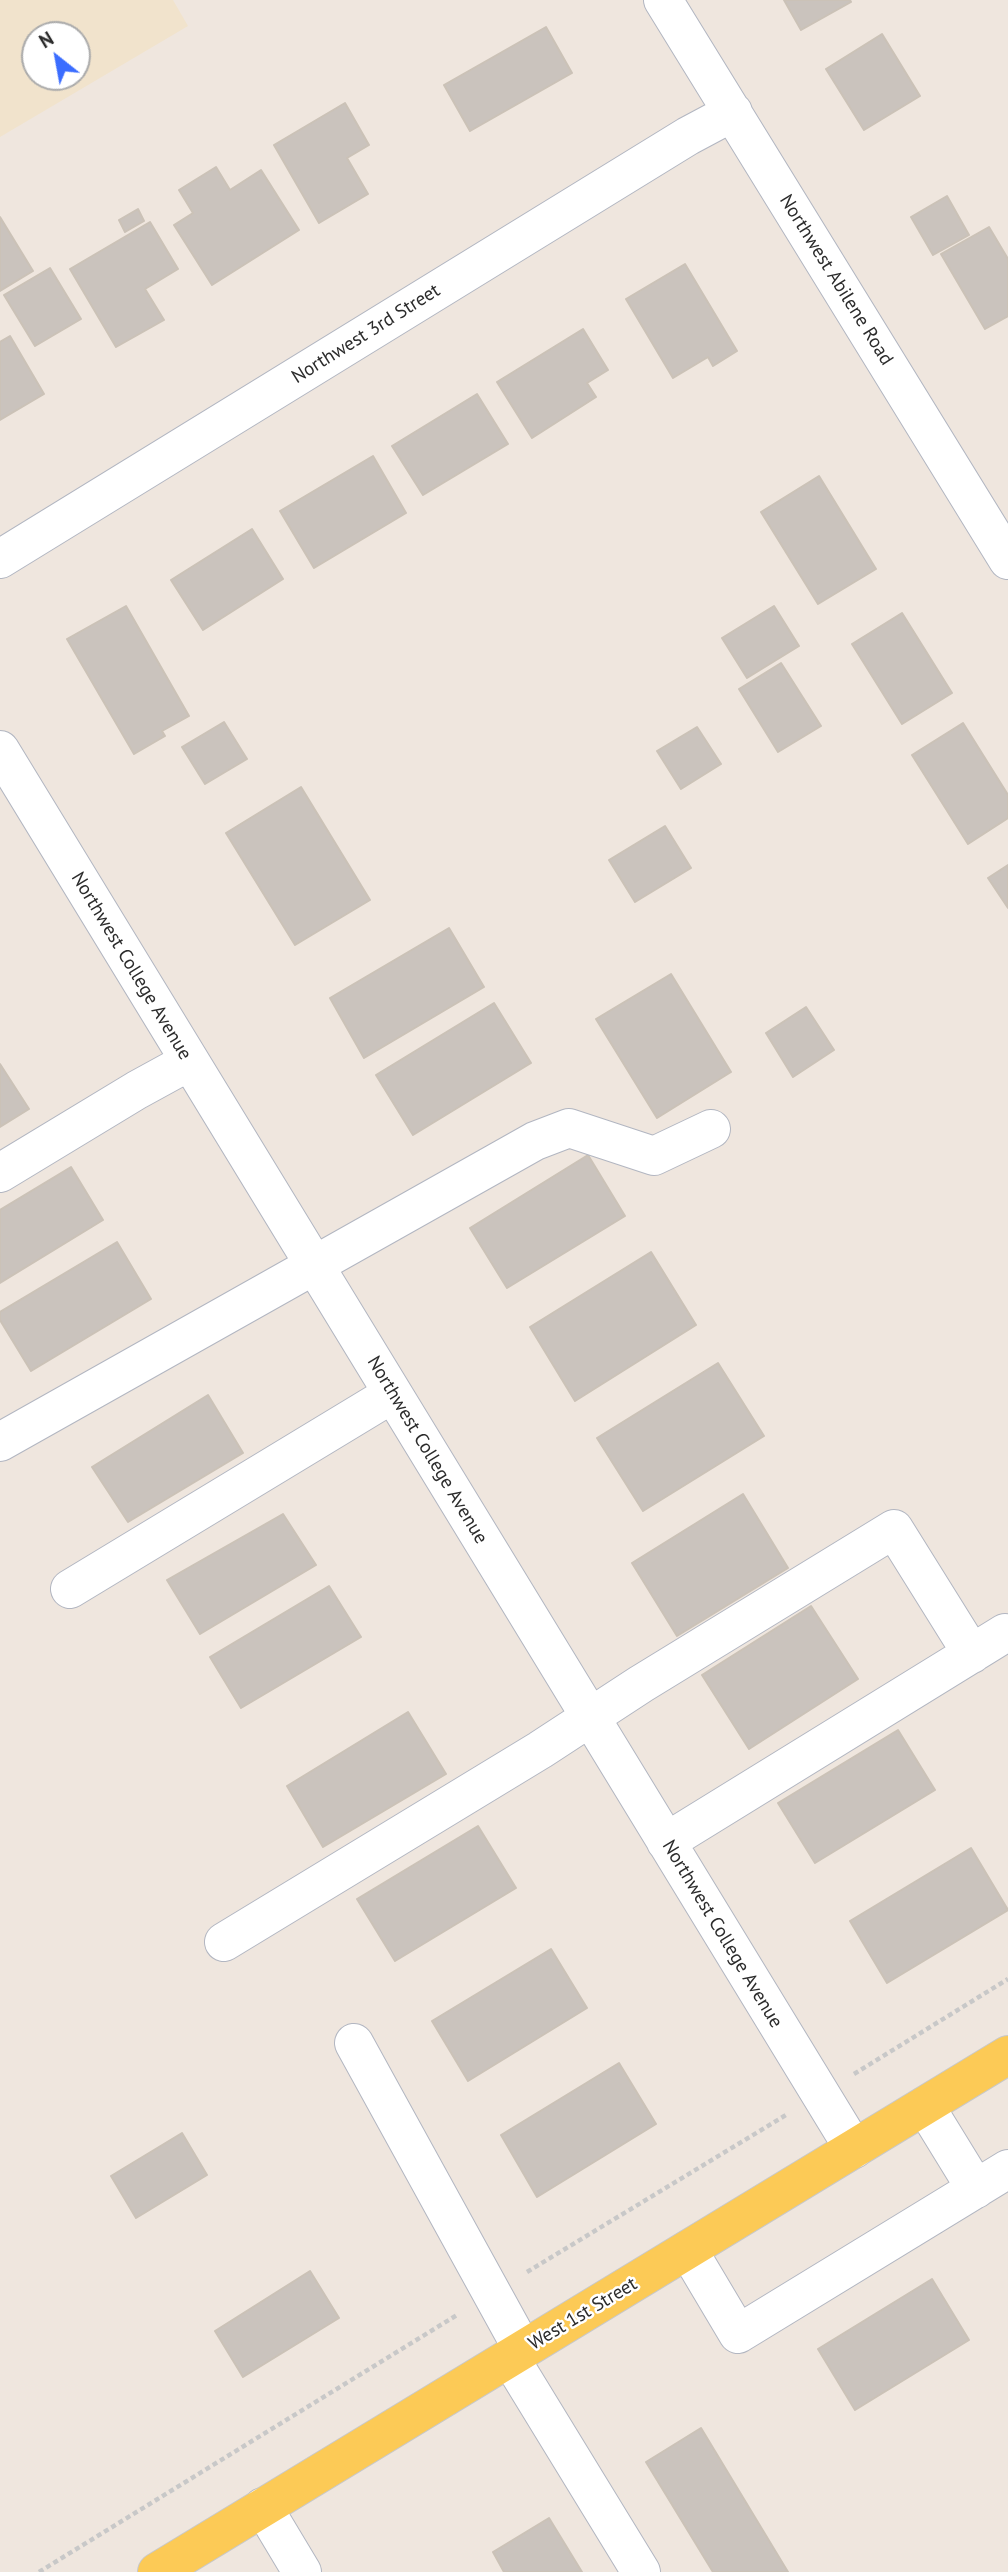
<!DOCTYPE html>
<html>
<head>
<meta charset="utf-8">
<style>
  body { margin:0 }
  #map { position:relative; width:1008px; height:2572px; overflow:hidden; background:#efe6de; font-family:"PT Sans",sans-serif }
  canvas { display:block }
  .north { position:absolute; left:21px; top:21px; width:70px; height:70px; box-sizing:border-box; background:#fff; border:2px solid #ababab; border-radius:50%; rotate:329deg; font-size:19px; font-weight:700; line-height:28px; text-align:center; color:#2c2c2c }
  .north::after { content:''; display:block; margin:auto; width:24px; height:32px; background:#3b6dff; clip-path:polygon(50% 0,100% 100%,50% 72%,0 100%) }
</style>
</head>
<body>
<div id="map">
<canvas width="1008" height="2572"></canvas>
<div class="north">N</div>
</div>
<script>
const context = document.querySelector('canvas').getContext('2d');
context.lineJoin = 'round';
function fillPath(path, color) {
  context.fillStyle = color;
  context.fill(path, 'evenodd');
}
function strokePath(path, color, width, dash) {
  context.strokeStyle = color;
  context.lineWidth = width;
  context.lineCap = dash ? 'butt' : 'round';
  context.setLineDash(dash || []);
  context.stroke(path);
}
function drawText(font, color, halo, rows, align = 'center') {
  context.font = font + ' "PT Sans",sans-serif';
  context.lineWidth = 5;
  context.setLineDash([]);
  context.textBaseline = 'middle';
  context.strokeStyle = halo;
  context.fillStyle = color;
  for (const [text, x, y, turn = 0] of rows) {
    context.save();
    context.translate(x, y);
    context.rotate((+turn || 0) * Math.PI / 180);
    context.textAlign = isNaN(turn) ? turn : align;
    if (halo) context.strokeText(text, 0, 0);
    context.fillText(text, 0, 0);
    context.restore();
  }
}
const education = new Path2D(`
  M0 0H173L188 26 0 137ZM35 35H77V77H35Z`);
const building = new Path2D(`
  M784 0H850L851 2 801 30Z
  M546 27 572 73 470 131 444 85Z
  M882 34 920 96 864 130 826 69Z
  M345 103 369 145 347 158 368 194 319 223 274 145Z
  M216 167 230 190 261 170 299 230 212 285 174 225 193 213 179 190Z
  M947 196 969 235 933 255 911 217Z
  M138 209 144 221 125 232 119 220Z
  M0 217 33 271 0 291Z
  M150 222 178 269 145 289 164 320 116 347 70 269Z
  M989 227 1008 259V316L985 329 941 254Z
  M685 264 737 351 713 366 708 357 673 378 626 299Z
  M50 268 81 319 35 346 4 295Z
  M583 329 608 370 587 383 596 397 532 438 497 382Z
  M10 336 44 394 0 420V342Z
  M477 394 508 444 423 495 392 446Z
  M373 456 406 513 314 568 280 511Z
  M819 476 876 569 818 604 761 512Z
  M252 529 283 579 203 630 171 580Z
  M126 606 189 716 162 731 165 736 134 754 67 639Z
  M774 606 799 646 747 678 722 638Z
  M902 613 952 693 902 724 852 644Z
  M781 663 821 726 778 752 739 689Z
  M224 722 247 759 205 784 182 747Z
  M963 723 1008 795V818L968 844 912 755Z
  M697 727 721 764 681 789 657 751Z
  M301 787 370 900 295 945 226 833Z
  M665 826 691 868 635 902 609 860Z
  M1008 865V908L988 878Z
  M449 928 484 987 364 1058 330 998Z
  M671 974 731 1072 657 1118 596 1019Z
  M494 1003 531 1063 413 1135 376 1075Z
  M806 1007 834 1050 793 1077 766 1033Z
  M0 1064 29 1109 0 1127Z
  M588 1155 625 1216 507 1288 470 1228Z
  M71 1167 103 1220 0 1283V1210Z
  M117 1242 151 1299 31 1371 0 1320V1312Z
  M651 1252 696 1325 575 1401 530 1327Z
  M718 1363 764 1436 643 1511 597 1438Z
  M208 1395 243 1453 128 1522 92 1467Z
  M743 1494 788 1568 677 1636 632 1563Z
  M283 1514 316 1565 200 1634 167 1580Z
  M329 1586 361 1637 241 1708 210 1657Z
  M811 1606 858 1679 749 1749 702 1675Z
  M408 1712 446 1774 323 1847 287 1786Z
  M898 1730 935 1790 815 1863 778 1803Z
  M478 1826 516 1888 395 1961 357 1899Z
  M971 1848 1008 1910 887 1983 850 1921Z
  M551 1949 587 2008 468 2081 432 2021Z
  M619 2063 656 2124 537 2197 501 2135Z
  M182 2133 207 2175 136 2218 111 2176Z
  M310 2271 339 2318 243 2377 215 2331Z
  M932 2279 969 2340 855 2410 818 2349Z
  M701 2428 788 2572H713L646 2462Z
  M549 2518 582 2572H504L493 2552Z`);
const path = new Path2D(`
  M854 2074 1008 1979
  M527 2272 786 2115
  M39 2572 457 2315`);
const minor = new Path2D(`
  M663 0 1008 560
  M0 559 688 136 733 112
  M0 750 854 2149
  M0 1173 137 1090 190 1061
  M0 1442 535 1141 569 1128 654 1156 711 1129
  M70 1589 392 1394
  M666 1842 1005 1633
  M224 1942 540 1750 641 1684 894 1529 972 1654
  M354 2043 523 2350
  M925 2106 976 2189
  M688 2250 738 2334 1008 2169
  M510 2358 641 2572
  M263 2507 302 2572`);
const major = new Path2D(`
  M157 2572 1008 2055`);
const streetNames = [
  ["Northwest Abilene Road",836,280,58],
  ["Northwest 3rd Street",366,334,-32],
  ["Northwest College Avenue",131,966,59],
  ["Northwest College Avenue",427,1450,59],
  ["Northwest College Avenue",722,1934,59],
  ["West 1st Street",583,2314,-31]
];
fillPath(education, '#f1e3cc');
fillPath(building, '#cac3bd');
strokePath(building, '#cbc2b7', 2);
strokePath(minor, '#b2b6c1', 40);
strokePath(major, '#c8c8c8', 40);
strokePath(path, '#c8c8c8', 4.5, [5, 3.5]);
strokePath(minor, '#fff', 38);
strokePath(major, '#fcca56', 38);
drawText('19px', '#2c2c2c', '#fff', streetNames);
</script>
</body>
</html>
